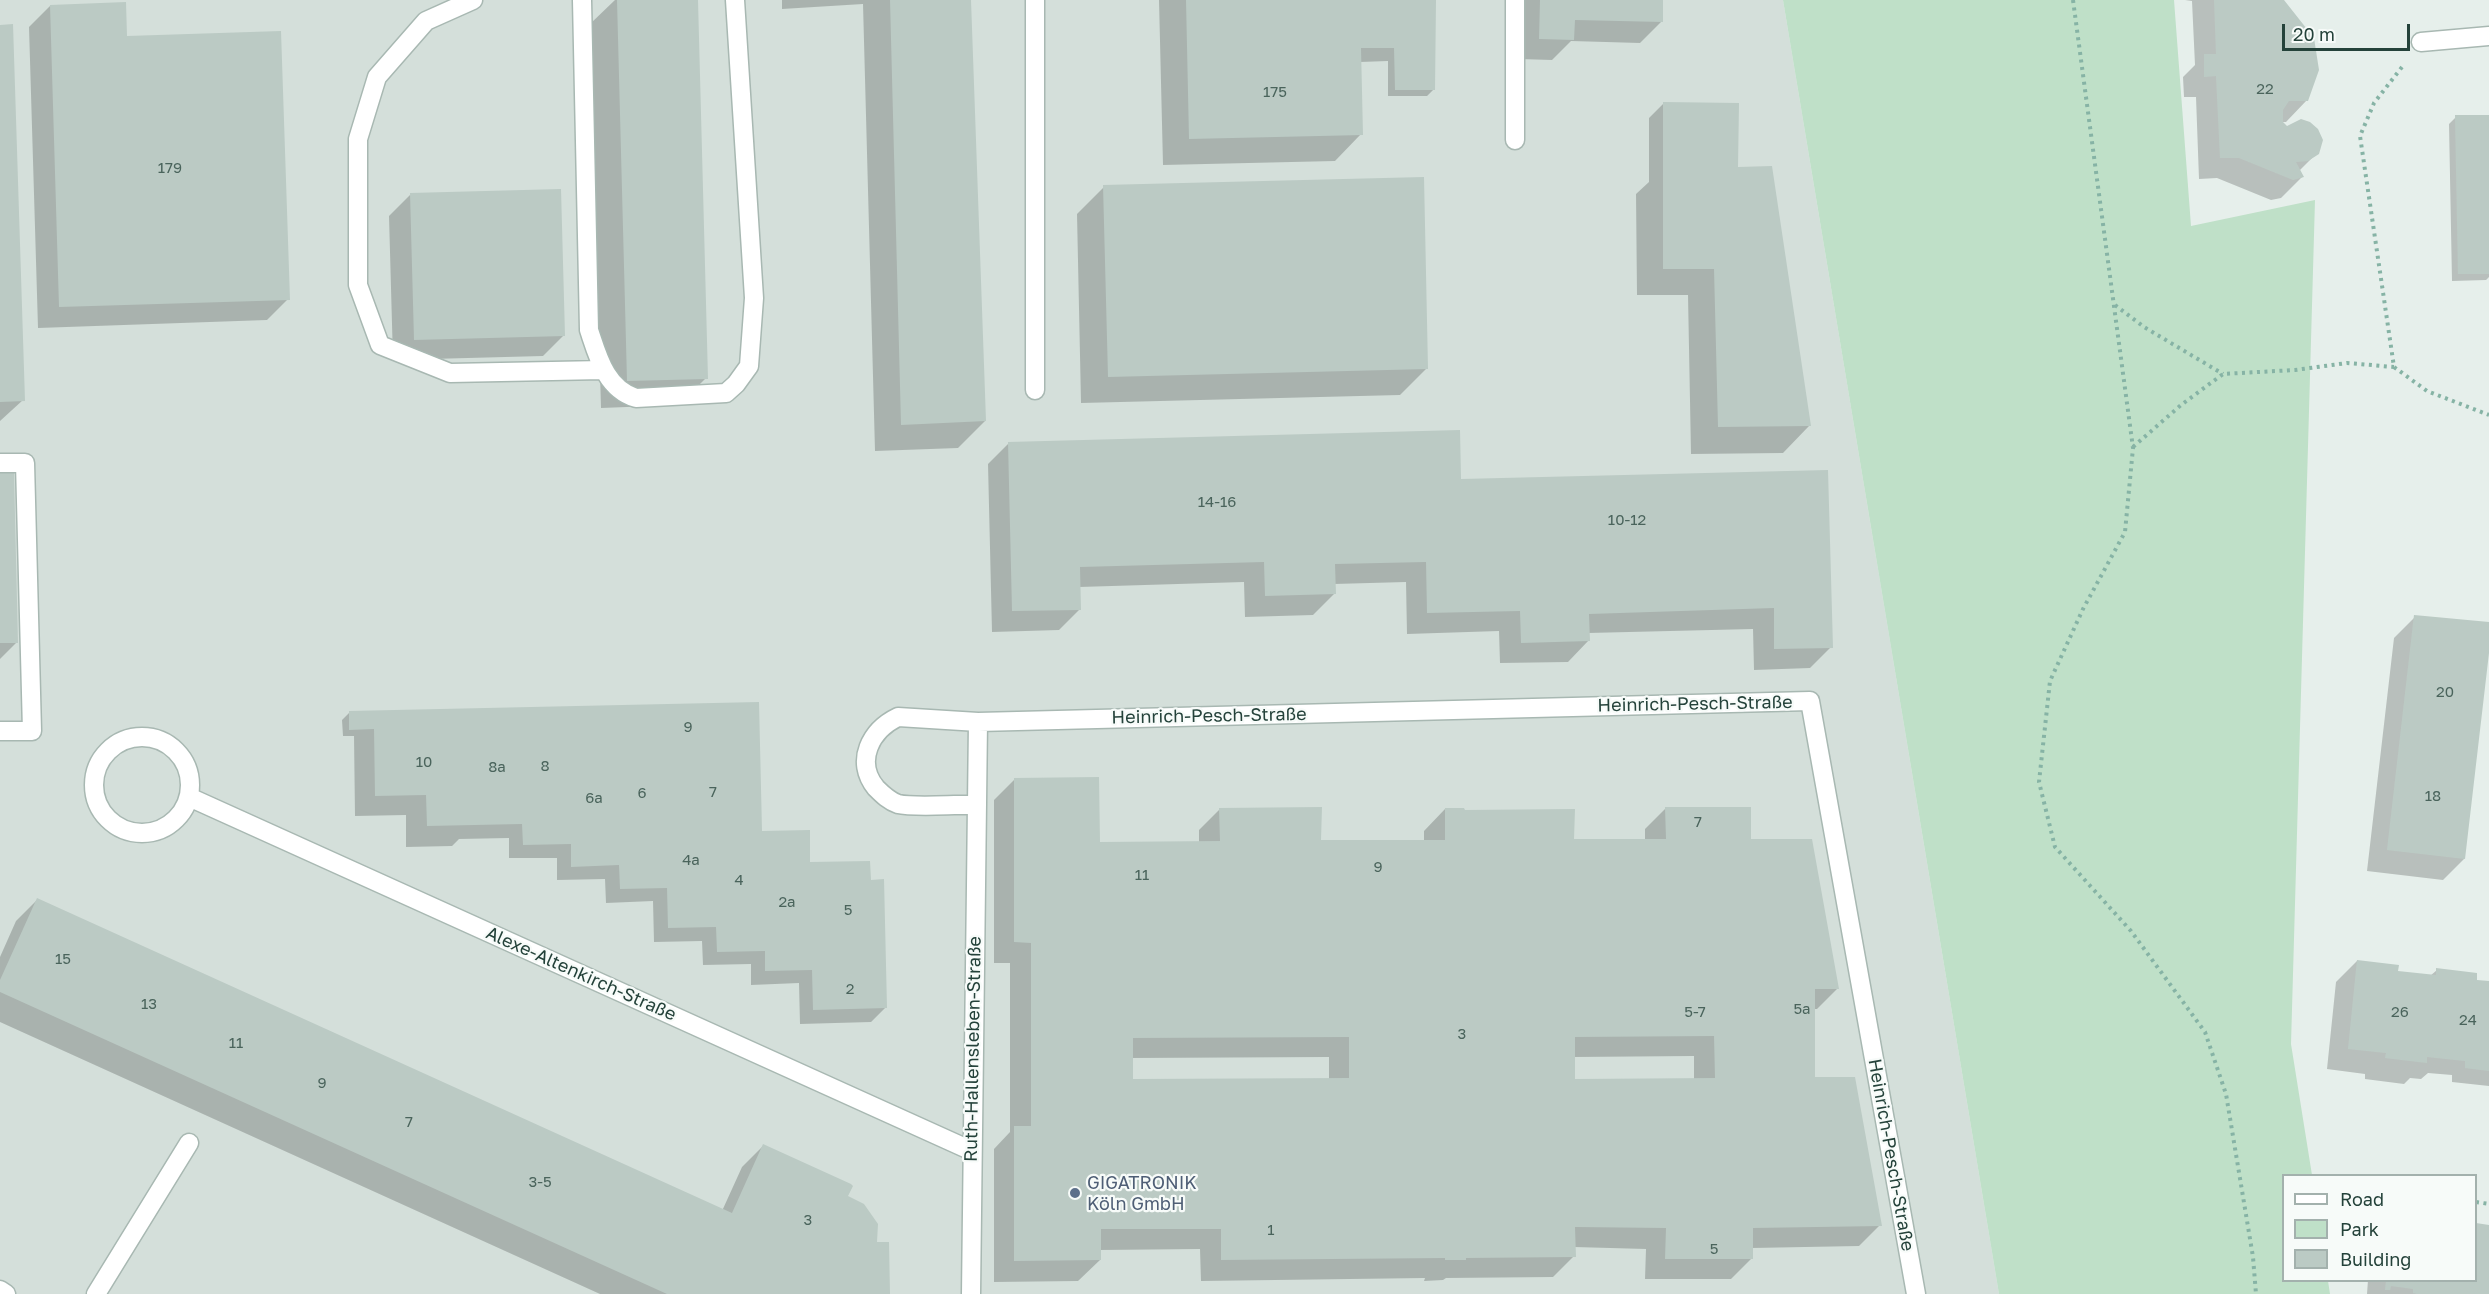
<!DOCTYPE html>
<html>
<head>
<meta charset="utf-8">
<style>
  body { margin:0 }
  #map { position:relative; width:2489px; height:1294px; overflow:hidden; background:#e6efeb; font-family:"Golos Text",sans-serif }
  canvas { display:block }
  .legend { position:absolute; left:2282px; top:1174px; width:195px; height:108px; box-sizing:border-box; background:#f7fbf9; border:2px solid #a3b1ad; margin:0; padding:8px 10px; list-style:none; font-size:18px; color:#24423a }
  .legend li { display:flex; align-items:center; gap:12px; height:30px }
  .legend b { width:30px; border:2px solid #a3b1ad }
  .scale { position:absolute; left:2282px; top:24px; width:128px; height:27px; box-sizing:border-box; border:3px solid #24423a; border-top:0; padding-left:8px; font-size:18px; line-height:21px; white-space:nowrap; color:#24423a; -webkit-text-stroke:4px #f7fbf9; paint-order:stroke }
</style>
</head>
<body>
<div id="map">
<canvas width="2489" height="1294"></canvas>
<ul class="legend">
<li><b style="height:8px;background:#fff"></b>Road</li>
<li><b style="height:16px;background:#bfe0c8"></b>Park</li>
<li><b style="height:16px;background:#bbcac4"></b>Building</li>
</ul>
<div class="scale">20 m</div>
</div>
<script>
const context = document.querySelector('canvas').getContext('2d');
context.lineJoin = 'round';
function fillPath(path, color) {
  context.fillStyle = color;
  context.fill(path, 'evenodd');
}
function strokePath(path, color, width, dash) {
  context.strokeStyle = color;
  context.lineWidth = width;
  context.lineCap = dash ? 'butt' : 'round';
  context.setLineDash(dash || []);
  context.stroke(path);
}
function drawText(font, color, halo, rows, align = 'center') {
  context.font = font + ' "Golos Text",sans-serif';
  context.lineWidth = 4.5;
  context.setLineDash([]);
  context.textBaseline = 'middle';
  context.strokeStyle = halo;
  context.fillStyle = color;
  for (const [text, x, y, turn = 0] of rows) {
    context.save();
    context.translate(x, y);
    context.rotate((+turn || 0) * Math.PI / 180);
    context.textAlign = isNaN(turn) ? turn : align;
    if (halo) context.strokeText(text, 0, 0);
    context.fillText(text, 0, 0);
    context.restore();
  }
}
const built = new Path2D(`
  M0 0H1783L1999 1294H0Z`);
const green = new Path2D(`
  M1783 0H2174L2191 226 2315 200 2291 1044 2312 1175 2284 1176V1280L2328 1281 2330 1294H1999Z`);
const shadow = new Path2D(`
  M615 0H697L706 378 679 405 601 408 590 24Z
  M782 0H970L985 421 958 448 875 451 863 4 782 9Z
  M1159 0H1434V89L1427 96H1388V61L1360 62 1361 134 1335 161 1163 165Z
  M1520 0H1662L1661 22 1640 43 1571 41 1552 60 1519 59Z
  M2185 0H2282L2307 100 2286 122H2281L2317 153 2299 171 2302 177 2281 198 2271 200 2217 178 2199 179 2196 97H2184L2183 77 2195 65 2192 1Z
  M50 6 125 38 288 299 267 320 38 328 29 27Z
  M0 26 23 400 0 421Z
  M1664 103 1737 167 1809 426 1783 453 1691 454 1688 295H1637L1636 194 1649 182V118Z
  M2489 116V277L2486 280 2452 281 2449 124 2456 117Z
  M1104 187 1427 368 1400 395 1081 403 1077 214Z
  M410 195 564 335 543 356 393 360 389 216Z
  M1009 443 1460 481 1827 471 1831 647 1810 668 1754 670 1753 629 1588 633 1589 640 1568 662 1500 663 1499 631 1407 634 1406 582 1334 584V594L1313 615 1245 617 1244 582 1079 587 1080 609 1059 630 992 632 988 464Z
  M0 475 17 642 0 659Z
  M2415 617 2489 623V640L2464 859 2443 880 2367 871 2394 638Z
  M349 713 761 833 809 864 886 1007 871 1022 800 1024 799 983 751 985V964L703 965 702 941 654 942 653 901 606 903 605 879 557 880V858H509V838L459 839 452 846 406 847V815L355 816 354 736H343L342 720Z
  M1015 779 1098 843 1199 842V830L1220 809 1320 842H1424V831L1445 809 1463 811 1573 841 1645 840V829L1666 808 1749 841 1838 988 1817 1009H1813L1814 1079 1880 1225 1859 1246 1752 1248V1258L1731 1279H1645L1646 1249 1574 1247V1256L1553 1277 1446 1278 1443 1280 1424 1281 1425 1278 1201 1281 1200 1249 1100 1250V1260L1078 1281 994 1282V1149L1010 1132V963H994V800ZM1694 1056V1080L1574 1081V1057ZM1329 1057V1080L1132 1081 1131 1058Z
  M37 900 722 1211 742 1167 763 1146 846 1197 876 1243 888 1294H600L0 1022V957L16 921Z
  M2357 961 2396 973 2430 976 2437 970 2475 981 2489 983V1086L2452 1082V1075L2428 1073 2421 1079 2410 1078 2404 1084 2365 1079V1074L2327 1069 2336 982Z
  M2476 1224 2489 1226V1294H2367L2368 1280H2476Z`);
const building = new Path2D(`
  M617 0H698L708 379 627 381Z
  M890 0H971L986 421 901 425Z
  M1186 0H1436L1435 90H1395L1394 48H1361L1363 135 1189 139Z
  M1540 0H1663V22L1575 20 1574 40 1539 39Z
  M2214 0H2284L2314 38 2319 70 2308 101H2289L2283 110V122L2287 126 2301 119 2310 122 2318 129 2323 140 2319 154 2308 161 2296 162 2304 177 2293 180 2239 158H2220L2216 76 2204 77V54H2216Z
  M126 2 127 36 281 31 290 300 59 307 50 5Z
  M13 24 25 401 0 402V25Z
  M1663 102 1739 103 1738 167 1772 166 1811 426 1718 427 1714 269H1663Z
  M2455 115H2489V274H2458Z
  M1424 177 1428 369 1108 377 1103 185Z
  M561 189 565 336 414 340 410 193Z
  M1460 430 1461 479 1828 470 1833 648 1774 649V608L1589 614 1590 641 1521 643 1520 611 1427 613 1426 562 1335 564 1336 594 1265 596 1264 562 1080 567 1081 610 1012 611 1008 442Z
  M0 473H14L18 643H0Z
  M2414 615 2489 622V653L2465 859 2387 850Z
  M759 702 762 831 810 830V862L870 861 871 880 884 879 887 1008 813 1010 812 970 765 971V951L717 952 716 927 668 928 667 888 620 889 619 865 571 867V844L523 845 522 824 427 826 426 795 375 796 374 729 349 730V711Z
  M1099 777 1100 842 1220 841 1219 808 1322 807 1321 840H1445V808H1464L1465 810 1575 809 1574 839H1666L1665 807H1751V839H1812L1839 989H1815V1077H1855L1882 1226 1753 1228V1259H1665L1666 1228 1575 1227 1576 1257 1466 1258V1260H1445V1258L1221 1260V1229H1101V1260L1014 1261V1126H1031V943L1014 942V778ZM1714 1036 1715 1078 1575 1079V1037ZM1349 1037V1078L1133 1079V1038Z
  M37 898 732 1213 763 1144 851 1184 853 1186 848 1196 864 1204 878 1224 877 1242H889L890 1294H667L0 992V980Z
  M2357 960 2399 965 2398 971 2436 975V968L2477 973V980L2489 981V1071L2465 1068V1061L2427 1057V1063L2385 1058 2386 1053 2348 1049Z
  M2476 1223 2489 1225V1294H2417L2413 1293V1289L2391 1286 2390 1290H2385L2386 1281H2475Z`);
const path = new Path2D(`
  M2073 0 2133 448 2125 532 2083 609 2050 681 2039 782 2055 847 2131 931 2205 1032 2226 1094 2253 1257 2256 1294
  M2402 67 2374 103 2360 136 2394 367 2427 391 2489 415
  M2115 305 2144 327 2223 374
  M2133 447 2181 405 2223 374 2295 370 2347 363 2394 367
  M2476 1202 2489 1204`);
const minor = new Path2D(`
  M473 0 426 21 377 77 358 139V285L380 345 450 373 603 370
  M582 0 589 330C598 357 606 389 636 398L726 393 736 384 749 366 754 298 735 0
  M2421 42 2489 36
  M1515 140V0
  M1035 390V0
  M0 463H25L32 731H0
  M94 785a48 48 0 1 1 96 0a48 48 0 1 1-96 0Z
  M189 797 972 1151
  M977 805C957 804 915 808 898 804 889 801 883 795 876 788 854 761 871 730 898 717L978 722 1810 701 1916 1294
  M0 1290 6 1294
  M96 1294 189 1143
  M971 1294 978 722`);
const markers = [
  [1075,1193,6,"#5c6f8a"]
];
const numberNames = [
  ["22",2265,89],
  ["175",1275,92],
  ["179",170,168],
  ["14-16",1217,502],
  ["10-12",1627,520],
  ["20",2445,692],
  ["9",688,727],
  ["10",424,762],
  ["8",545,766],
  ["8a",497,767],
  ["7",713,792],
  ["6",642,793],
  ["18",2433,796],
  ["6a",594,798],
  ["7",1698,822],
  ["4a",691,860],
  ["9",1378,867],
  ["11",1142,875],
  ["4",739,880],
  ["2a",787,902],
  ["5",848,910],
  ["15",63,959],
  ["2",850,989],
  ["13",149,1004],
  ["5a",1802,1009],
  ["5-7",1695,1012],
  ["26",2400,1012],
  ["24",2468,1020],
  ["3",1462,1034],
  ["11",236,1043],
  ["9",322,1083],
  ["7",409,1122],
  ["3-5",540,1182],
  ["3",808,1220],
  ["1",1271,1230],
  ["5",1714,1249]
];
const streetNames = [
  ["Heinrich-Pesch-Straße",1695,704,-1],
  ["Heinrich-Pesch-Straße",1209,716,-1],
  ["Alexe-Altenkirch-Straße",581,974,24],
  ["Ruth-Hallensleben-Straße",973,1049,-89],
  ["Heinrich-Pesch-Straße",1891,1155,80]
];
const serviceNames = [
  ["GIGATRONIK",1087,1183],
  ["Köln GmbH",1087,1204]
];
fillPath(built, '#d4dfda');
fillPath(green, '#bfe0c8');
fillPath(shadow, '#0003');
fillPath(building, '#bbcac4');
strokePath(minor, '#a8b8b2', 21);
strokePath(path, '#86b3a5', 4, [3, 4.5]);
strokePath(minor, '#fff', 18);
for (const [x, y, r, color] of markers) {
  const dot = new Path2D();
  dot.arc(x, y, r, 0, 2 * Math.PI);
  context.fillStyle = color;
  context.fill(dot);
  strokePath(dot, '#f7fbf9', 2);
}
drawText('15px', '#4a645c', null, numberNames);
drawText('18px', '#24423a', '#f7fbf9', streetNames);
drawText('18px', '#4e5e75', '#f7fbf9', serviceNames, 'left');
</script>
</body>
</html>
